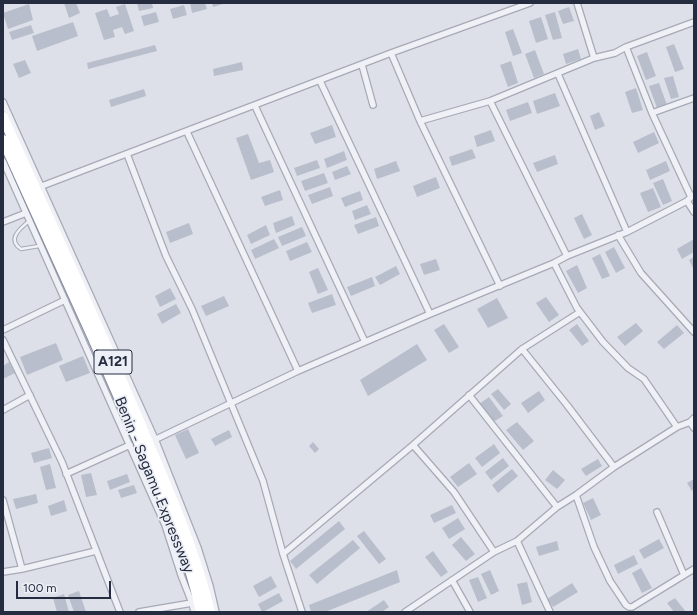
<!DOCTYPE html>
<html>
<head>
<meta charset="utf-8">
<style>
  body { margin:0 }
  #map { position:relative; width:697px; height:615px; overflow:hidden; background:#dde0e8; font-family:Figtree,sans-serif }
  canvas { display:block }
  .frame { position:absolute; inset:0; border:4px solid #252c40; pointer-events:none }
  .scale { position:absolute; left:16px; top:581px; width:95px; height:18px; box-sizing:border-box; border:2px solid #252c40; border-top:0; padding-left:5px; font-size:12px; line-height:14px; white-space:nowrap; color:#252c40; -webkit-text-stroke:3px #eceff6; paint-order:stroke }
</style>
</head>
<body>
<div id="map">
<canvas width="697" height="615"></canvas>
<div class="frame"></div>
<div class="scale">100 m</div>
</div>
<script>
const context = document.querySelector('canvas').getContext('2d');
context.lineJoin = 'round';
function fillPath(path, color) {
  context.fillStyle = color;
  context.fill(path, 'evenodd');
}
function strokePath(path, color, width, dash) {
  context.strokeStyle = color;
  context.lineWidth = width;
  context.lineCap = dash ? 'butt' : 'round';
  context.setLineDash(dash || []);
  context.stroke(path);
}
function drawText(font, color, halo, rows, align = 'center') {
  context.font = font + ' Figtree,sans-serif';
  context.lineWidth = 3.5;
  context.setLineDash([]);
  context.textBaseline = 'middle';
  context.strokeStyle = halo;
  context.fillStyle = color;
  for (const [text, x, y, turn = 0] of rows) {
    context.save();
    context.translate(x, y);
    context.rotate((+turn || 0) * Math.PI / 180);
    context.textAlign = isNaN(turn) ? turn : align;
    if (halo) context.strokeText(text, 0, 0);
    context.fillText(text, 0, 0);
    context.restore();
  }
}
const building = new Path2D(`
  M64 3H76L80 13 69 18Z
  M137 3H152L153 8 139 11Z
  M190 3H205L207 9 192 13Z
  M212 3H226L213 7Z
  M29 4 33 20 8 29 3 13Z
  M125 4 134 31 125 34 122 27 113 30 115 37 104 40 95 13 107 9 110 17 119 14 116 7Z
  M184 5 187 15 173 19 170 9Z
  M569 7 574 21 563 24 558 11Z
  M156 12 159 22 144 26 141 16Z
  M555 12 562 38 553 40 545 15Z
  M541 17 548 39 536 43 529 21Z
  M73 22 78 36 37 51 32 36Z
  M31 25 34 33 12 40 9 32Z
  M513 29 522 53 513 56 505 32Z
  M674 44 684 69 675 72 666 47Z
  M155 45 157 51 88 69 87 63Z
  M578 49 581 59 566 64 563 54Z
  M535 50 544 74 534 78 525 54Z
  M647 52 656 76 646 80 637 56Z
  M25 60 31 73 19 78 13 64Z
  M511 61 518 83 508 87 500 65Z
  M242 62 243 70 214 76 213 69Z
  M673 76 679 97 671 99 664 78Z
  M659 83 667 105 657 108 649 86Z
  M636 88 643 110 632 113 625 92Z
  M144 89 146 96 111 107 109 100Z
  M555 93 560 106 537 114 533 101Z
  M528 102 532 113 510 121 506 110Z
  M599 112 605 126 595 130 590 116Z
  M332 125 336 137 315 144 310 133Z
  M491 130 495 141 477 147 474 136Z
  M654 132 659 143 638 153 633 142Z
  M248 134 259 163 270 160 274 172 251 180 236 138Z
  M472 149 476 158 452 166 449 157Z
  M344 151 347 160 327 168 324 159Z
  M555 155 558 164 537 172 533 163Z
  M317 160 320 168 297 176 294 168Z
  M396 161 400 171 377 179 374 169Z
  M666 161 670 171 650 180 646 170Z
  M347 166 351 174 335 180 332 172Z
  M324 173 328 183 305 191 301 181Z
  M436 177 440 188 417 197 413 186Z
  M663 179 672 201 663 205 653 183Z
  M330 187 333 196 312 204 308 195Z
  M653 188 661 207 648 212 640 193Z
  M280 190 283 200 265 206 261 197Z
  M360 191 363 200 345 207 341 198Z
  M367 205 371 214 355 220 352 211Z
  M582 214 592 235 584 239 574 218Z
  M292 216 295 225 276 233 273 223Z
  M376 217 379 226 358 234 354 225Z
  M189 223 193 234 170 243 166 232Z
  M266 225 270 235 251 244 247 235Z
  M302 227 306 236 282 246 278 237Z
  M274 239 279 248 255 259 251 250Z
  M694 239V252L682 259 677 249Z
  M307 242 312 252 290 261 286 251Z
  M614 247 625 268 616 273 605 252Z
  M600 254 610 276 602 279 592 258Z
  M694 257V270L689 260Z
  M436 259 440 270 424 275 420 264Z
  M577 265 587 288 578 293 566 271Z
  M396 266 400 274 380 285 375 277Z
  M318 268 328 290 318 294 309 272Z
  M372 277 375 286 351 296 347 287Z
  M170 288 176 299 160 307 155 296Z
  M332 294 336 305 312 313 308 303Z
  M224 296 229 306 206 316 201 306Z
  M546 297 559 315 549 322 536 303Z
  M497 298 508 318 488 328 477 309Z
  M176 304 181 313 162 324 157 314Z
  M636 323 643 331 625 346 617 337Z
  M444 324 459 347 449 353 434 330Z
  M577 324 589 341 582 346 569 330Z
  M677 325 684 333 664 349 657 342Z
  M56 343 63 360 27 375 20 357Z
  M417 344 427 360 368 396 360 380Z
  M83 356 90 373 66 382 59 366Z
  M9 362 15 373 3 379V366Z
  M498 389 511 404 504 410 491 394Z
  M539 391 545 400 528 413 521 403Z
  M489 397 503 416 493 422 479 404Z
  M517 422 534 441 523 450 506 430Z
  M188 429 199 453 186 459 175 435Z
  M229 430 232 437 215 446 211 439Z
  M313 442 319 449 315 453 309 446Z
  M494 444 500 453 482 467 475 458Z
  M49 448 52 458 34 463 31 453Z
  M503 458 509 466 491 480 485 472Z
  M598 459 602 466 586 476 581 469Z
  M469 463 477 474 458 487 450 477Z
  M50 464 56 488 46 490 40 467Z
  M512 469 518 476 498 493 492 485Z
  M553 470 565 480 557 489 545 480Z
  M91 473 97 495 86 497 81 475Z
  M127 474 130 482 110 490 107 481Z
  M694 479V489L692 491 687 483Z
  M134 485 137 493 121 498 118 490Z
  M36 494 38 503 16 509 13 499Z
  M593 498 601 515 591 520 583 503Z
  M64 500 67 511 51 516 48 506Z
  M452 505 456 513 434 523 430 515Z
  M458 518 465 529 449 539 442 528Z
  M339 521 345 529 296 569 290 561Z
  M364 531 386 559 379 564 357 536Z
  M461 537 475 554 466 561 452 545Z
  M659 539 664 548 644 559 639 550Z
  M353 540 360 548 317 584 309 575Z
  M557 541 559 550 539 556 536 547Z
  M433 551 448 572 441 577 425 557Z
  M634 555 638 564 618 574 614 565Z
  M641 568 652 588 642 593 632 573Z
  M397 570 400 582 325 612H311L309 605Z
  M490 570 499 591 491 595 481 574Z
  M271 576 277 587 259 597 253 586Z
  M478 577 487 598 478 602 469 580Z
  M527 582 532 602 522 605 517 584Z
  M572 583 578 592 553 607 547 599Z
  M79 591 86 612H74L68 595Z
  M279 593 283 601 263 612H262L258 604Z
  M64 594 69 612H57L53 598Z
  M675 598 686 612H674L667 603Z
  M384 600 389 607 382 612H366Z`);
const lane = new Path2D(`
  M29 221C21 228 6 239 21 249L39 246`);
const street = new Path2D(`
  M577 3 594 58
  M626 47 652 113 691 197
  M391 53 420 121 500 286
  M362 65 373 105
  M558 74 627 232
  M320 81 430 314
  M490 101 567 256
  M3 102 155 439 198 548 210 586 216 612
  M255 106 365 342
  M652 113 694 98
  M420 121 490 101 594 58 615 53 626 47 694 22
  M187 132 298 371
  M127 154 166 256 192 309 263 481 283 554 302 612
  M3 161 165 525 181 575 192 603 194 612
  M42 186 391 53 530 3
  M687 201 694 212
  M3 222 26 213
  M618 235 641 273 694 332
  M554 263 577 308 603 342 628 368 644 379 677 427
  M3 330 65 300
  M3 340 62 462 120 612
  M522 349 567 405 614 467
  M469 395 557 507
  M3 410 30 395
  M690 422 694 428
  M148 443 298 371 430 314 554 263 567 256 627 232 687 201 691 197 694 195
  M413 445 454 492 494 552
  M66 474 130 445
  M576 495 594 547 610 581 626 605 629 607H632L694 569
  M3 500 22 569
  M657 512 684 575
  M517 541 550 612
  M283 554 413 445 522 349 580 312
  M3 572 22 569 96 551
  M452 580 470 612
  M139 612 192 603
  M405 612 494 552 517 541 557 507 576 495 614 467 677 427 690 422 694 418`);
const highway = new Path2D(`
  M3 117C49 219 96 320 140 423 166 485 194 546 210 612
  M3 140 92 336 168 509 184 549 196 591 201 612`);
const shields = [
  [113,362,38]
];
const shieldNames = [
  ["A121",113,362]
];
const streetNames = [
  ["Benin - Sagamu Expressway",154,485,68]
];
fillPath(building, '#b9becc');
strokePath(lane, '#a6aab6', 4.5);
strokePath(street, '#a6aab6', 8);
strokePath(highway, '#838ba0', 12);
strokePath(lane, '#f0f1f6', 2.5);
strokePath(street, '#f0f1f6', 5.5);
strokePath(highway, '#fff', 10);
for (const [x, y, w] of shields) {
  const box = new Path2D();
  box.roundRect(x - w / 2, y - 12, w, 24, 3);
  context.fillStyle = '#eceff6';
  context.fill(box);
  strokePath(box, '#252c40', 1);
}
drawText('bold 14px', '#252c40', null, shieldNames);
drawText('15px', '#252c40', '#eceff6', streetNames);
</script>
</body>
</html>
